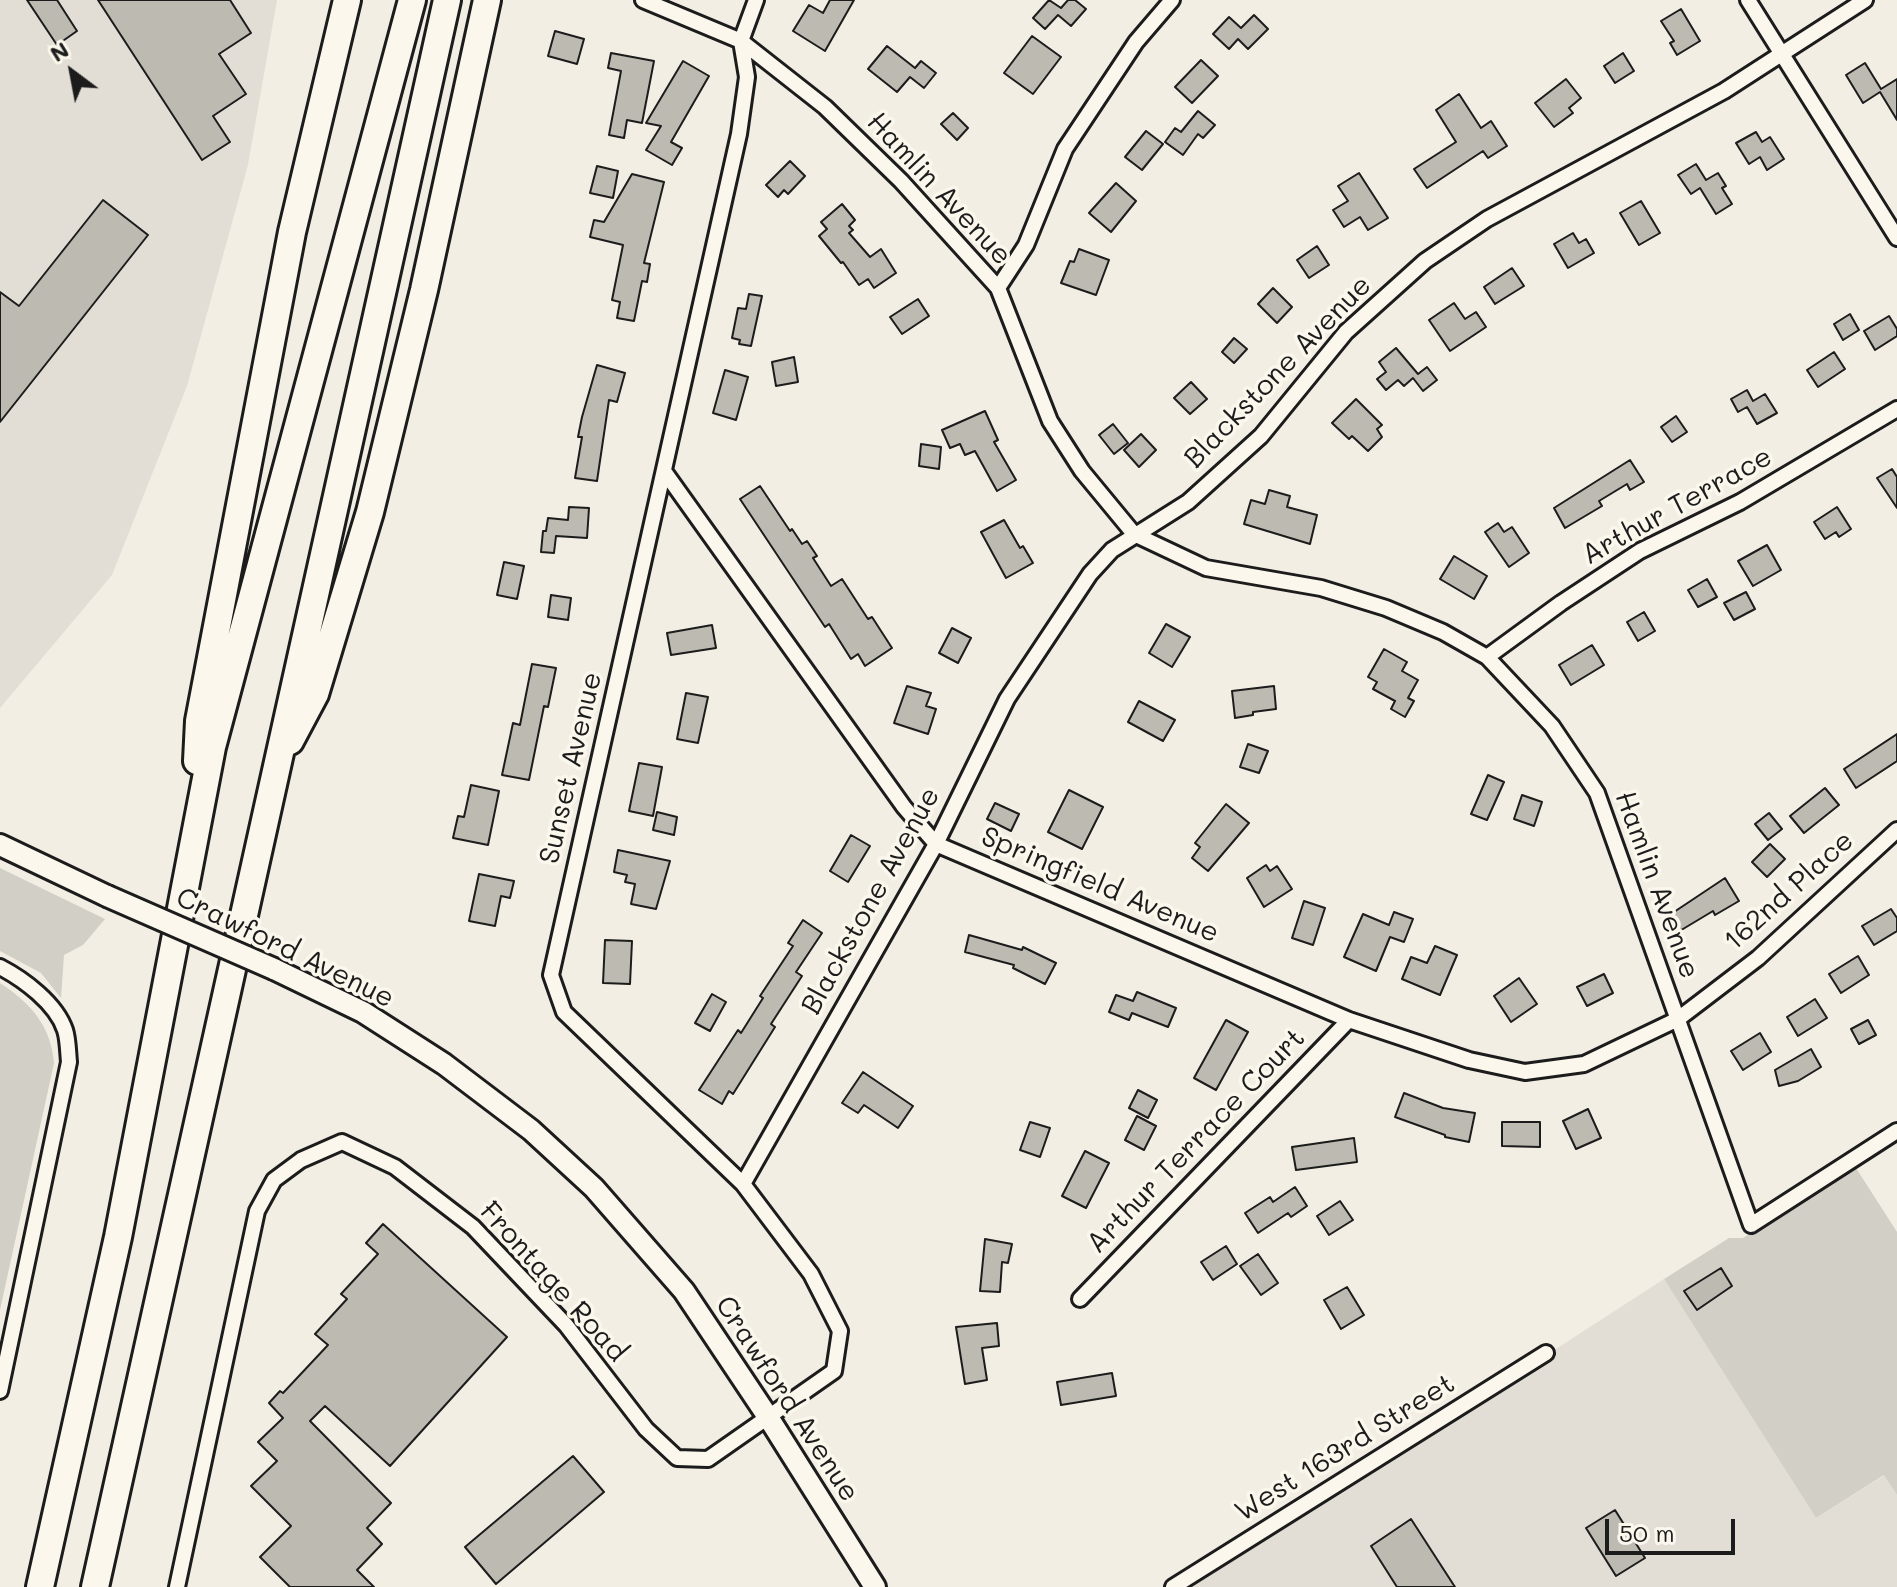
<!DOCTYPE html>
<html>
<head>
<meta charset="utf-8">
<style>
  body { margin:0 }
  #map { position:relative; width:1897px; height:1587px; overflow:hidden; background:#f2eee4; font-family:Mali,sans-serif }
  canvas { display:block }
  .north { position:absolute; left:32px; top:32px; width:80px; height:80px; -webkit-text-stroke:6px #fbf7ec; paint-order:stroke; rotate:328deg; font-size:22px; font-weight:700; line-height:32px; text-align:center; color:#1c1c1c }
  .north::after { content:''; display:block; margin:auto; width:28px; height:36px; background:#1c1c1c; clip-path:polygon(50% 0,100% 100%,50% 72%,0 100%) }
  .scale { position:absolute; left:1605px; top:1519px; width:130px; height:36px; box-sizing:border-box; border:4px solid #1c1c1c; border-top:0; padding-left:10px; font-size:24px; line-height:28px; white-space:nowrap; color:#1c1c1c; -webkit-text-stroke:6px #fbf7ec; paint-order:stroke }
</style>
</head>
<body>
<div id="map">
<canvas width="1897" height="1587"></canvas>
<div class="north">N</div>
<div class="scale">50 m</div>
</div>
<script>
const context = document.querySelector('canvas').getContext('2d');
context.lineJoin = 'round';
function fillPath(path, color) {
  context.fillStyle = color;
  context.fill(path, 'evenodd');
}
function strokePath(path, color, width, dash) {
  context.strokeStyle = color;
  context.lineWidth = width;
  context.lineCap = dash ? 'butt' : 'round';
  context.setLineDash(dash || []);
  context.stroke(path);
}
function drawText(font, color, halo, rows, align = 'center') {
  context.font = font + ' Mali,sans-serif';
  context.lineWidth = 7;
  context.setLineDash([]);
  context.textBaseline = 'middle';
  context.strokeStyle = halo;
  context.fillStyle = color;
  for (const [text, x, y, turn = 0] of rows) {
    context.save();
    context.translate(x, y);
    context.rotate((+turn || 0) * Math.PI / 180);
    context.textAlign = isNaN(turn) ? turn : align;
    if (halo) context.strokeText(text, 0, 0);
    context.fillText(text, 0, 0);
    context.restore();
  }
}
const built = new Path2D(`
  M0 0H277L248 165 187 386 112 575 0 708Z
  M1664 1279 1816 1518 1885 1475 1897 1495V1587H1188Z`);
const green = new Path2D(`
  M0 868 105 919 83 945 64 955 61 998 41 973 0 951Z
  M0 983C30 1003 51 1025 54 1063L0 1310Z
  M1856 1168 1897 1232V1495L1884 1475 1816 1518 1664 1279 1729 1238H1743Z`);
const building = new Path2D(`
  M27 0H57L77 31 57 45Z
  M98 0H230L251 33 219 54 246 94 213 116 230 142 202 160Z
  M830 0H854L825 51 793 31 809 5 823 13Z
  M1049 0 1061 8 1068 0H1075L1086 9 1071 26 1058 15 1045 29 1033 18Z
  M1681 9 1700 41 1677 55 1670 43 1674 41 1661 21Z
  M1254 15 1268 29 1248 49 1238 39 1229 49 1213 34 1229 17 1241 28Z
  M555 31 584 39 577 64 548 56Z
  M1032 36 1061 57 1033 94 1004 73Z
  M887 46 915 68 921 61 936 73 924 88 910 77 897 92 868 69Z
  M611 53 654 61 642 123 627 120 624 138 609 135 621 71 608 68Z
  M1623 53 1634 71 1615 83 1604 66Z
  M1201 60 1218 76 1192 103 1175 87Z
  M683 61 709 76 671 142 682 148 672 165 646 150 661 126 646 123Z
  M1865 63 1881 89 1897 79V120L1880 92 1863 103 1846 75Z
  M1566 79 1581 98 1569 108 1573 113 1554 127 1535 103Z
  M1459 94 1481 128 1491 121 1507 146 1488 158 1483 151 1427 188 1414 169 1456 142 1436 110Z
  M1198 111 1215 125 1203 138 1198 134 1183 155 1165 142 1175 128 1181 132Z
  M953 113 968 128 957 140 941 124Z
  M1146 131 1163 144 1142 170 1125 157Z
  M1756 132 1762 142 1770 137 1784 159 1767 170 1760 157 1749 164 1736 143Z
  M790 161 805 176 788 194 784 190 778 197 766 185Z
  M1696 164 1706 180 1718 173 1726 186 1722 188 1732 204 1716 214 1700 188 1691 194 1678 175Z
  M597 166 618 171 613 198 590 193Z
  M1359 173 1388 218 1368 230 1360 217 1344 227 1333 210 1348 201 1338 186Z
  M632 174 664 182 644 263 650 264 647 282 642 281 634 321 617 318 620 302 612 300 623 245 590 237 594 220 604 222Z
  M1116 183 1136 201 1111 232 1089 213Z
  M103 200 148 235 0 422V292L19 306Z
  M1641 201 1660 233 1639 245 1620 213Z
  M842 204 855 220 849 226 853 230 849 233 870 257 881 249 896 273 874 288 868 279 859 285 843 262 841 263 819 236 827 229 821 222Z
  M1573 233 1579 243 1586 239 1594 253 1568 268 1554 244Z
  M1317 246 1329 265 1309 278 1297 260Z
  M1079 249 1109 260 1096 295 1061 283 1070 261 1074 262Z
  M1512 268 1524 286 1495 304 1484 287Z
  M1273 288 1292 307 1277 323 1258 304Z
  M749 294 762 296 751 346 739 344 740 340 732 338 738 308 746 309Z
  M918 299 929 316 902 334 890 317Z
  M1454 303 1465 319 1476 312 1486 327 1450 351 1429 320Z
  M1850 314 1859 330 1843 340 1834 324Z
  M1889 316 1897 329V336L1875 350 1864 331Z
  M1234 338 1247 349 1234 363 1222 352Z
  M1396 348 1418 374 1427 367 1437 380 1423 391 1413 378 1404 386 1398 380 1386 390 1377 379 1386 372 1379 362Z
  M1834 352 1845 369 1818 387 1807 370Z
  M794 357 798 382 776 386 772 362Z
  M597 365 625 373 617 402 609 400 597 481 575 478 582 437H578L582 417Z
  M725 370 748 377 736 420 713 413Z
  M1191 382 1207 399 1190 414 1174 398Z
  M1747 390 1753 401 1765 394 1777 413 1757 424 1747 407 1738 412 1731 399Z
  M1356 399 1382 425 1377 429 1382 437 1368 451 1352 436 1349 439 1332 423Z
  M985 411 998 440 994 442 1016 480 997 491 975 451 965 455 960 444 950 448 942 430Z
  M1676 416 1687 432 1672 442 1661 427Z
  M1113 424 1128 443 1114 454 1099 435Z
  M1141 434 1156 450 1139 467 1124 450Z
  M921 444 941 447 939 469 919 466Z
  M1630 460 1644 482 1630 490 1627 484 1599 501 1602 506 1565 528 1554 508Z
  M1892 469 1897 477V508L1877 478Z
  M760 486 790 531 792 529 802 544 807 541 817 556 813 558 831 586 842 579 868 619 872 617 892 648 865 666 858 654 851 659 829 624 825 627 740 499Z
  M1269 490 1290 496 1287 507 1317 515 1310 544 1244 524 1251 500 1265 504Z
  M569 507 589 508 587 538 556 536 554 553 541 552 543 531H546L548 518 568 520Z
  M1837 507 1851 529 1839 537 1836 532 1825 539 1814 522Z
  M1004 520 1020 548 1023 546 1033 563 1006 578 981 532Z
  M1498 523 1504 532 1512 527 1529 553 1509 567 1485 532Z
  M1767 545 1781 570 1753 586 1738 561Z
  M1454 556 1487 576 1474 599 1440 579Z
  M504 562 524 566 517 599 497 595Z
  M1707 579 1717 597 1698 607 1688 590Z
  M1746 592 1755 609 1734 620 1724 603Z
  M551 595 571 598 568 620 548 617Z
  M1644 612 1655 631 1638 641 1627 622Z
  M1166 624 1190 637 1172 667 1149 653Z
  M712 625 716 648 671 655 667 633Z
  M952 628 971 638 958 663 939 653Z
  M1592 645 1604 665 1571 685 1559 665Z
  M1384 649 1407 662 1402 671 1418 680 1408 698 1414 701 1405 717 1391 709 1395 701 1373 689 1377 682 1368 677Z
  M532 664 556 668 548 707 544 706 529 780 502 775 513 723 520 725Z
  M907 686 931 693 926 706 936 709 928 734 894 723Z
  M1274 686 1276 709 1253 712V715L1235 718 1232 691Z
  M686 693 708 697 698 743 677 739Z
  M1139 701 1175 720 1163 741 1128 722Z
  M1897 734V761L1856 788 1844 769Z
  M1248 744 1268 751 1259 773 1240 767Z
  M639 763 662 767 653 816 629 811Z
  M1488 775 1504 782 1487 820 1471 814Z
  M471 785 499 791 488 845 453 838 458 816 464 817Z
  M1825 788 1839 805 1804 833 1790 816Z
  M1069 790 1103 807 1082 849 1048 832Z
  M1522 795 1542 802 1534 826 1514 819Z
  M995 803 1019 814 1011 831 987 819Z
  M1226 804 1249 823 1208 871 1192 858 1200 847 1195 843Z
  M657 812 677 817 674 835 653 830Z
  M1769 813 1782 829 1768 840 1755 824Z
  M851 835 870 846 848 882 830 871Z
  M1770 844 1785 859 1767 877 1752 862Z
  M618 850 670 861 656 909 631 904 635 884 625 882 627 875 614 872Z
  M1266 865 1270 871 1277 866 1292 889 1264 907 1247 878Z
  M479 874 514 881 510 898 501 896 495 926 469 921Z
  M1725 878 1739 901 1715 915 1713 911 1678 932 1668 916Z
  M1304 901 1325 908 1313 945 1292 938Z
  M1891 909 1897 918V931L1874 945 1862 926Z
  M1394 912 1413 919 1404 942 1390 937 1376 971 1344 957 1363 914 1389 925Z
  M803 920 822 933 796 972 802 976 771 1024 775 1027 733 1094 729 1091 722 1104 699 1090 738 1030 741 1033 763 998 760 996 793 946 788 943Z
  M969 935 1022 950 1023 947 1056 963 1045 984 1013 968 1014 965 965 952Z
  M605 940 632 941 630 984 603 983Z
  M1435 946 1457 955 1440 995 1402 979 1411 957 1427 963Z
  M1858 956 1869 975 1841 993 1829 974Z
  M1604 974 1613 993 1587 1006 1577 987Z
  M1519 978 1537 1004 1511 1022 1494 996Z
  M1137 992 1176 1008 1168 1027 1132 1013 1129 1020 1109 1012 1116 995 1133 1001Z
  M712 994 726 1002 710 1031 695 1023Z
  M1815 999 1827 1018 1798 1036 1787 1017Z
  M1226 1020 1248 1032 1216 1090 1194 1078Z
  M1868 1020 1876 1035 1859 1044 1851 1029Z
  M1760 1033 1771 1052 1743 1070 1731 1051Z
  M1811 1049 1821 1067 1798 1081 1779 1086 1775 1070Z
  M863 1072 913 1106 898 1128 864 1105 858 1113 842 1103Z
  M1138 1090 1157 1100 1148 1118 1129 1108Z
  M1404 1093 1443 1108 1475 1113 1469 1142 1445 1137V1135L1395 1117Z
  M1588 1109 1601 1138 1576 1149 1563 1121Z
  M1137 1116 1156 1126 1144 1150 1125 1140Z
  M1030 1122 1050 1128 1040 1157 1020 1150Z
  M1502 1122H1540V1147L1502 1146Z
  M1354 1138 1357 1162 1296 1170 1292 1147Z
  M1085 1151 1109 1163 1086 1208 1062 1196Z
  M1295 1187 1307 1206 1291 1217 1288 1213 1258 1233 1245 1213 1270 1197 1273 1202Z
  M1340 1201 1353 1220 1329 1235 1317 1216Z
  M383 1224 507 1337 390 1466 325 1406 310 1421 391 1503 367 1528 382 1544 357 1570 374 1587H290L260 1557 291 1526 251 1486 277 1461 258 1442 283 1418 269 1403 280 1391 283 1393 328 1345 315 1334 347 1299 341 1294 378 1254 366 1243Z
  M985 1239 1012 1244 1008 1263 1002 1262 1000 1292 980 1291Z
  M1226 1246 1237 1264 1213 1280 1201 1262Z
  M1258 1254 1278 1283 1261 1295 1240 1266Z
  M1721 1268 1732 1286 1697 1310 1684 1291Z
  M1347 1287 1364 1315 1341 1329 1324 1300Z
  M997 1323 999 1346 982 1348 987 1380 965 1384 956 1327Z
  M1112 1373 1116 1396 1061 1405 1057 1382Z
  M573 1456 604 1492 496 1584 465 1547Z
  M1615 1510 1645 1558 1616 1576 1586 1528Z
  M1411 1519 1455 1587H1397L1371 1546Z`);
const street = new Path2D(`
  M643 0 741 41 825 107 901 181 998 288 1050 421 1082 471 1134 534 1206 568 1321 588 1386 608 1443 632 1487 657 1552 726 1597 793 1751 1225 1897 1131
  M1748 0 1897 238
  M998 288 1026 245 1065 149 1136 42 1172 0
  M664 471 904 807 936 844 1349 1020 1469 1060 1525 1072 1584 1064 1678 1019 1758 958 1897 830
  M1487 657 1561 603 1640 551 1740 502 1897 409
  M0 967C23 979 56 1003 65 1030 68 1039 68 1052 69 1062L0 1391
  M743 1184 936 844 1007 699 1090 574 1112 550 1188 502 1261 436 1346 332 1425 261 1487 219 1724 91 1865 0
  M1080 1299 1349 1020
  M177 1587 257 1211 274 1180 301 1160 342 1142 395 1167 473 1227 566 1325 646 1429 677 1458 708 1459 834 1371 840 1331 811 1274 743 1184 564 1012 551 975 739 134 747 77 741 41 756 0
  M1173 1587 1546 1353`);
const secondary = new Path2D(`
  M0 845 107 896
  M274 969 363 1012 444 1064 531 1130 594 1188 684 1291 768 1417 875 1587`);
const highway = new Path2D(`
  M290 741 315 694 370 512 424 290 487 0
  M197 761 199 721 292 232 347 0
  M40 1587 118 1237 212 747 412 0
  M95 1587 447 0`);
const secondaryBridge = new Path2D(`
  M107 896 274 969`);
const streetNames = [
  ["Hamlin Avenue",939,189,47],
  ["Blackstone Avenue",1278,372,-46],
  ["Arthur Terrace",1677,506,-29],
  ["Sunset Avenue",571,768,-77],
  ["Springfield Avenue",1100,885,23],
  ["Hamlin Avenue",1657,885,70],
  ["162nd Place",1789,891,-42],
  ["Blackstone Avenue",871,901,-61],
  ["Crawford Avenue",285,948,26],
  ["Arthur Terrace Court",1196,1141,-46],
  ["Frontage Road",553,1282,48],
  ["Crawford Avenue",787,1399,57],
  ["West 163rd Street",1345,1448,-32]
];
fillPath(built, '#e2ded5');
fillPath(green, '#d2cfc6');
fillPath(building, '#bdbab1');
strokePath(building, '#1c1c1c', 2);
strokePath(street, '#1c1c1c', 20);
strokePath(secondary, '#1c1c1c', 26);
strokePath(highway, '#1c1c1c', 32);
strokePath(street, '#fbf7ec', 14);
strokePath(secondary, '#fbf7ec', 20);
strokePath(highway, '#fbf7ec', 26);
strokePath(secondaryBridge, '#1c1c1c', 26, []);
strokePath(secondaryBridge, '#fbf7ec', 20);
drawText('28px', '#1c1c1c', '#fbf7ec', streetNames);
</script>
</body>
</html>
